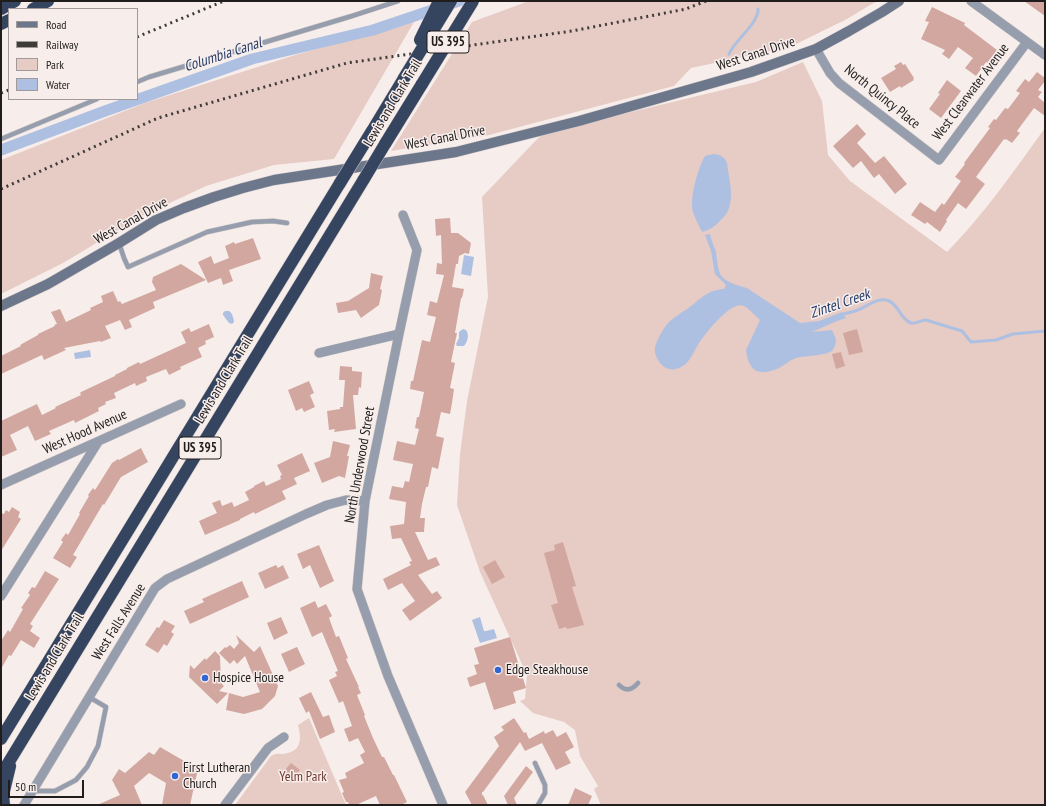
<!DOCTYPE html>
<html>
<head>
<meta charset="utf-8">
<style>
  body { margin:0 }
  #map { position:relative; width:1046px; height:806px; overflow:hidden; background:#f7eeec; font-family:"PT Sans Narrow",sans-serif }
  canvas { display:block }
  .frame { position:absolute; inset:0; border:2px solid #201d1c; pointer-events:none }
  .legend { position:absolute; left:8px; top:8px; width:130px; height:92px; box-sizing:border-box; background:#f7eeec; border:1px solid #a19a99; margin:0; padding:5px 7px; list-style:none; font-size:12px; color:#201d1c }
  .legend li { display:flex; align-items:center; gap:8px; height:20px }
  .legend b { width:20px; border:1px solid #a19a99 }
  .scale { position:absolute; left:8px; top:780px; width:76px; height:18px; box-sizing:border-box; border:2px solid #201d1c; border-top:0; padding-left:5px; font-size:12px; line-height:14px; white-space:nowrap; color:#201d1c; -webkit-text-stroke:3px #f7eeec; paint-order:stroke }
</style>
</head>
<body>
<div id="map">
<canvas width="1046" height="806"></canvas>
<div class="frame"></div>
<ul class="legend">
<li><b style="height:5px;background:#6c778c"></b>Road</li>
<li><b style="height:5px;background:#3f3b3a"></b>Railway</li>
<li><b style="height:11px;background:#e7cbc5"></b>Park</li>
<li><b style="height:11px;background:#aec0e1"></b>Water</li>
</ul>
<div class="scale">50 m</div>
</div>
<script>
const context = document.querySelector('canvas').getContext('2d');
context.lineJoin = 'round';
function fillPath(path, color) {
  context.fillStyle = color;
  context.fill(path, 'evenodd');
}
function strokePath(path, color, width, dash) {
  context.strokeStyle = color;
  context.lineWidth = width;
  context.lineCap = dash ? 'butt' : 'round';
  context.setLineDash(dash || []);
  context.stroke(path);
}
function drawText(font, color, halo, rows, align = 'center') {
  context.font = font + ' "PT Sans Narrow",sans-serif';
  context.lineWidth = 3;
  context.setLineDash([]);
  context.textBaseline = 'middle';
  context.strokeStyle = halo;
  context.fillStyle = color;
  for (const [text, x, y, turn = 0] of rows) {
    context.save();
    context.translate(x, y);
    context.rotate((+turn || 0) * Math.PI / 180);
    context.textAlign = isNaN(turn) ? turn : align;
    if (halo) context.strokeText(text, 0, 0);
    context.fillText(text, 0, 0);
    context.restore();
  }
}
const green = new Path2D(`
  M529 1H877L847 19 790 47 691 68 674 86 489 135 391 151 472 22Z
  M414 22 334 159 274 165 206 186 140 217 63 263 1 294V160L145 103 295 55Z
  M803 62 822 101 828 155 850 181 947 252C984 214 1014 171 1045 128V805H601L594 789 598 786 580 756 575 730 564 722 533 713 520 701 525 699 527 675 480 572 457 505 460 454 467 401 488 297 482 197 543 133 756 82Z
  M309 718 346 805H235L271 756C277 753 277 754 283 754 301 752 302 740 298 725Z`);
const water = new Path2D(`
  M713 154C719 154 725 157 727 163 729 179 735 197 727 213 726 215 723 217 721 220 715 226 711 229 703 232L701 230C698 224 695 218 693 212 689 199 698 168 705 156Z
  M710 234C711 240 714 246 716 252 717 258 717 265 719 271 722 282 737 285 747 288L800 323 819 321 842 312 846 318 837 321 812 332 832 330 836 339C836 342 835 346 834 348 830 357 804 355 796 358 788 361 782 368 774 370 755 377 748 367 746 350L760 320C755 316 750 309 744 306 731 300 706 333 699 343 694 351 690 363 681 367 676 370 671 370 666 368 662 366 660 363 658 360 656 356 654 352 655 348 656 341 664 327 669 322 674 317 681 313 687 309 700 300 706 290 724 289L726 285 715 274 711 251 705 235Z
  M464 255 474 257 471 276 461 274Z
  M225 311H229C232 312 234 319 234 322L232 324 229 323 223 315V313Z
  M463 329 466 330C470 336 467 342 464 346H457L456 344 459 338V332Z
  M90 350 91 357 75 359 74 353Z
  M480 617 484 631H486L494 629 497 638 480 643 472 620Z`);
const stream = new Path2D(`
  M729 54C734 41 759 23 758 9
  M840 315C845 313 850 313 855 311 866 308 877 296 889 301 899 305 900 319 911 323 916 324 921 320 926 320L962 331 971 342 996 340 1013 334 1045 331`);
const canal = new Path2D(`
  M1 150 105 111 252 59 373 30 459 1`);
const building = new Path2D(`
  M1024 1H1045V16Z
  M932 7 965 23 964 25 997 50 987 63 986 62 976 76 965 68 973 58 958 47 949 59 942 54 945 50 921 39 929 22 925 21Z
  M901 62 903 65 905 64 914 78 913 79 914 80 901 88 900 86 890 92 881 78 896 69 894 66Z
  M1037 72 1045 78V81L1038 90 1042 92 1038 97 1045 103V116L1034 108 1017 131 1020 133 1012 143 1006 139 1005 140 1004 139 976 177 985 184 966 209 958 203 946 220 947 221 940 232 927 222 925 224 911 215 920 202 935 212 942 203 944 205 961 181 955 177 965 164 964 163 990 128 988 127 994 119 996 120 1005 108 1008 109 1020 93 1016 91 1025 79 1029 82Z
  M947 80 961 91 941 118 929 109 940 94 938 93Z
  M857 124 866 134 857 143 875 163 884 156 907 184 895 194 879 174 874 178 861 161 853 168 833 146Z
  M450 218 451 233H458L471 243 469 254 465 253 459 256 458 264H456L452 287 464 289 462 298H461L455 333H457L451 362 455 363 450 388 454 389 452 403 450 414 441 412 436 436 444 438 438 469 432 467 428 487H426L422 504 420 518H425L424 532H415L428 560 436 557 440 565 418 575 432 594 437 591 442 598 410 621 402 610 415 601 402 583 388 590 383 579 411 565 409 562 412 561 401 538 392 539 390 526 404 524 406 502 389 499 392 486 403 488 405 481 409 482 413 464 393 460 397 441 415 445 419 429 415 428 417 417H419L424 392 410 389 411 381H413L422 340 430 342 436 317 427 315 430 301 437 303 444 275 436 274 437 263 442 264 441 235 436 236 435 219Z
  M253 238 261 259 229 270 233 281 223 285 221 278 208 283 198 262 211 256 214 264 229 258 225 246 234 242 235 244Z
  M181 264 206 280 153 302 155 308 129 320 132 327 125 330 120 320 105 326 111 338 101 342 100 341 64 348 66 350 44 360 42 355 1 374V356L21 346 20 345 38 335V334L55 326 54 325 57 324 51 312 60 309 66 322 91 310 90 308 103 302 101 296 113 291 118 302 120 301 122 304 156 290 152 282 153 277Z
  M371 273 383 276 380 289 382 290 379 305 361 318 356 310 338 313 336 303 348 301 369 288Z
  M209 324 214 337 205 341 206 344 198 348 202 357 180 367 181 369 169 375 166 369 146 377 147 381 136 386 135 383 114 393 116 398 105 402 106 404 98 408 99 411 75 423 74 420 49 431 51 434 35 441 28 426 10 435 17 450 1 457V421L37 404 42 415 56 408 55 407 81 395 80 393 81 392 115 376V375L127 369V368L139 362 140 364 186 343 181 332 189 328 191 332Z
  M857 329 863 352 849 355 843 333Z
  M841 352 845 366 836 369 832 354Z
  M340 366 352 367V371L362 372 361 388 359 387 358 395H353L356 429 334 432 335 429 329 430 327 411 340 409V407H343L345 380H339Z
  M309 381 314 393 310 395 315 407 304 412 302 408 296 411 288 390Z
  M333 441 350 445 347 456H349L345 478 339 476 322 483 314 463 330 457Z
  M141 448 148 462 121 477 104 505 103 504 73 555 77 557 70 568 53 558 63 542 61 540 66 533 68 535 80 514 79 513 89 496 88 495 93 488 95 490 112 463 118 459 119 460Z
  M302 453 310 471 294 478 297 484 282 491 286 499 255 514 254 512 240 519V520L205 535 199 521 217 513 212 503 220 500 222 506 232 502 234 507 249 500 245 492 254 487V486L264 481 266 486 281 479 280 476 282 475 277 465Z
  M12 507 20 512 18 517 21 519 1 551V513L4 514 6 510 9 512Z
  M563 542 576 586 572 587 584 625 567 629 566 627 559 629 551 605 558 603 544 553 555 550 554 545Z
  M319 545 334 581 320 588 310 565 303 569 297 554Z
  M495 560 505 577 492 584 483 567Z
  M276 565 278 568 283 565 289 578 265 589 258 573Z
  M45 571 59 579 30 624 33 626 30 631 40 638 34 648 21 640 11 656 9 655 1 669V641L8 630 10 632 23 609 21 608 30 595 28 593 32 587 35 588Z
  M242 581 249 597 190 624 184 611 204 602 202 599Z
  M315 601 318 608 326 604 332 616 329 618 336 637 339 636 348 658 346 659 359 687H358L361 693 357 695 365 715 364 716 373 738 382 757H384L393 775H394L407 802 401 805H380L376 796 356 805H349L348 802H346L342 793 344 792 339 780 347 778 345 773 364 763 360 755 365 752 358 738 349 742 344 729 352 726 343 701 339 703 329 680 337 676 335 672 338 671 322 632 312 637 300 608Z
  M281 617 288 633 274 640 267 623Z
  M164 620 175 626 171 632 174 634 167 646 164 644 158 653 145 645 157 627 159 628Z
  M236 635 254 652 260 646 278 686 275 696 262 709 244 714 226 710 229 693 243 697 260 692 245 656 237 664 234 660 230 664 219 653 225 647 226 648 230 645 234 649 239 643Z
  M510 637 526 688 513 692 516 703 494 710 485 682 470 687 467 678 477 674 474 665 479 664 474 648Z
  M297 647 305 664 289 672 281 654Z
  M215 651 220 656 221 683 224 686 219 691 228 693 217 704 189 677 190 665 194 669 205 658 206 660Z
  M311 692 323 717 329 715 335 732 320 739 309 711 306 713 299 698Z
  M514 718 524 733 526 732 529 739 544 731 545 734 553 730 557 737 566 732 574 747 565 752 571 763 556 770 542 743 525 751 520 742 483 792H482V795H483L488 805H472L465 792 499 746 494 737 504 730 501 727Z
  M160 747 198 769 190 805H162L166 783 149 773 134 786 142 805H97L120 795 112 780 119 769 125 773 149 752 154 755Z
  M291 763 300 770 293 778 284 771Z
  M526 766 533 772 514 798 517 805H508L504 796Z
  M575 788 592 796 588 805H568Z`);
const lane = new Path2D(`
  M137 82 149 77 352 16 398 1
  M1 139 97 99
  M119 243 124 258 128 267 207 232 252 222 273 221 287 223
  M619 685C626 692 632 690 638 683
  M535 763 545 785V793L538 805
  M33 791H55L76 780 87 767 98 746 106 707 89 697`);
const street = new Path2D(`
  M971 1 1045 55
  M816 49 830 73 839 83 939 160 1027 42
  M403 215 417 250 399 334 365 501 357 589 388 676 443 805
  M319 353 399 334
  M1 485 181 404
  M1 596 98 442
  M24 805 155 588 167 579 306 514 327 505 346 500 365 501
  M225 805 268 748 284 737`);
const secondary = new Path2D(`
  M1 306 48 284 119 243 156 220 184 208 214 197 243 188 274 180 456 152 579 121 751 72 816 49 849 31 882 12 899 1`);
const highway = new Path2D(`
  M1 9 15 1
  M33 9 48 1
  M1 24 9 20
  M372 131 404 78
  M385 144 422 84
  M1 739 340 183
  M1 775 364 179
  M4 805 3 795 10 766`);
const rail = new Path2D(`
  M137 37 224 1
  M1 93 9 90
  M1 189 158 118 347 63 572 31 686 9 706 1`);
const highwayBridge = new Path2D(`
  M420 40 439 1
  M404 78 451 1
  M422 84 473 1
  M364 179 385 144
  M340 183 372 131`);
const markers = [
  [498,670,4,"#3065d4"],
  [205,678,4,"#3065d4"],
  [175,776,4,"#3065d4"]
];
const shields = [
  [448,42,42],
  [200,448,42]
];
const shieldNames = [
  ["US 395",448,42],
  ["US 395",200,448]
];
const streetNames = [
  ["West Canal Drive",756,54,-18],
  ["West Clearwater Avenue",971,92,-53],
  ["North Quincy Place",882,97,39],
  ["Lewis and Clark Trail",393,103,-59],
  ["West Canal Drive",445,138,-11],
  ["West Canal Drive",131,221,-29],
  ["Lewis and Clark Trail",224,380,-59],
  ["West Hood Avenue",85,432,-24],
  ["North Underwood Street",360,465,-80],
  ["West Falls Avenue",119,622,-58],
  ["Lewis and Clark Trail",55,657,-59]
];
const poiNames = [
  ["Edge Steakhouse",506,670],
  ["Hospice House",213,678],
  ["First Lutheran",183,768],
  ["Church",183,784]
];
const parkNames = [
  ["Yelm Park",303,777]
];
const waterNames = [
  ["Columbia Canal",223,55,-18],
  ["Zintel Creek",840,304,-19]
];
fillPath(green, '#e7cbc5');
fillPath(water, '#aec0e1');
strokePath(stream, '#aec0e1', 3);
strokePath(canal, '#aec0e1', 11);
fillPath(building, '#d2a7a0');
strokePath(lane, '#d0c8c7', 5.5);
strokePath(street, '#d0c8c7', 10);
strokePath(secondary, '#d0c8c7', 11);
strokePath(highway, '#d0c8c7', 13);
strokePath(lane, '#969ead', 4.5);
strokePath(street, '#969ead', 9);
strokePath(secondary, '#6c778c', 10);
strokePath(highway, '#35445f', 12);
strokePath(rail, '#3f3b3a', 3, [2, 4]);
strokePath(highwayBridge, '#d0c8c7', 13, []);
strokePath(highwayBridge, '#35445f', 12);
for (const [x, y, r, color] of markers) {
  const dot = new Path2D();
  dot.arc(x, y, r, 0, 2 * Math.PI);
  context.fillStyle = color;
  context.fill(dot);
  strokePath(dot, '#f7eeec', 1.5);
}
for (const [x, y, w] of shields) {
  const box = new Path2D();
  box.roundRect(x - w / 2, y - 11, w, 22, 3);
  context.fillStyle = '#f7eeec';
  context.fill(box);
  strokePath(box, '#201d1c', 1);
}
drawText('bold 13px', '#201d1c', null, shieldNames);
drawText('14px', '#201d1c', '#f7eeec', streetNames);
drawText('14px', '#201d1c', '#f7eeec', poiNames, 'left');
drawText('14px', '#6f372e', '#f7eeec', parkNames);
drawText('italic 15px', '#273d69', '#f7eeec', waterNames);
</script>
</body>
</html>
